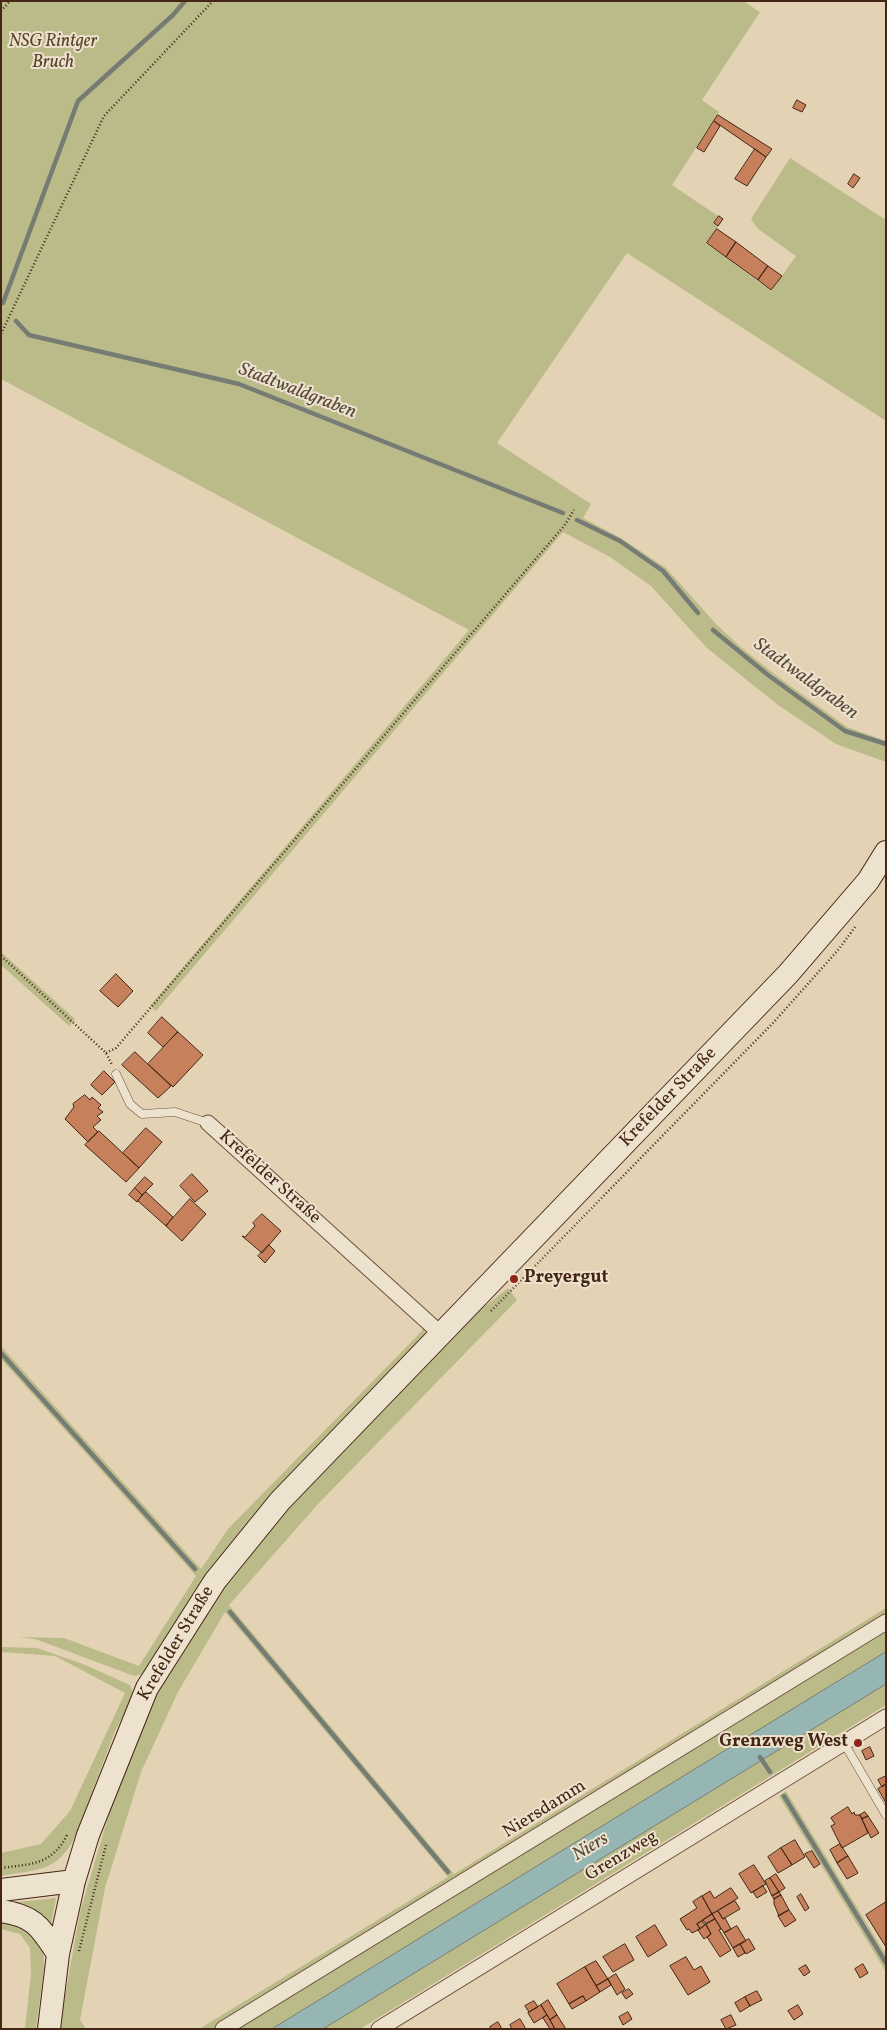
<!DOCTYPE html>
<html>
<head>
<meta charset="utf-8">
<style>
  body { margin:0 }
  #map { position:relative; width:887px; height:2030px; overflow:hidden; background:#e3d3b4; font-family:Vollkorn,serif }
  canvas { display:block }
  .frame { position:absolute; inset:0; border:2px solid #452514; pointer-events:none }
</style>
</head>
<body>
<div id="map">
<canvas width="887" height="2030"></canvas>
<div class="frame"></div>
</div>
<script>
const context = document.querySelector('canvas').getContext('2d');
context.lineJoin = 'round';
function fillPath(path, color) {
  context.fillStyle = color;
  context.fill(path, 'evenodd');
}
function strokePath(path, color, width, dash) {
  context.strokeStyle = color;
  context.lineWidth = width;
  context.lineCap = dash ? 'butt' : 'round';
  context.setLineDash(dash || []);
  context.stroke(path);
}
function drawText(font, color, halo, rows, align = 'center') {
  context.font = font + ' Vollkorn,serif';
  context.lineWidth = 4;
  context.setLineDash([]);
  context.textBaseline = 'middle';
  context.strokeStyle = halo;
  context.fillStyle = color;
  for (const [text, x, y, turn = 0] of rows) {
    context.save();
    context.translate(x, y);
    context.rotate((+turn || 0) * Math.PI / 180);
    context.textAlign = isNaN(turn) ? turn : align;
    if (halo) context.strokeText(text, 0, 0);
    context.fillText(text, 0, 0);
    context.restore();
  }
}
const green = new Path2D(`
  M1 1H743L760 12 702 100 719 112 672 185 718 216 713 223 718 227 717 229 706 243 771 291 796 256 758 229 751 219 790 158 886 220V421L627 253 497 443 591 504 583 518 621 538 666 568 717 625 743 649 781 679 847 727 886 741V762L836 744 778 705 707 648 651 586 610 557 563 532 156 1011 150 1006 469 630 1 379Z
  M1 952 75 1019 69 1026 1 965Z
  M508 1288 517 1300 318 1504 229 1605 454 1874 886 1608V1652L272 2029H199L448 1877 225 1612 178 1692 141 1772 105 1888 80 2020 86 2029H59L80 1912 122 1770 150 1702 204 1611 287 1507 471 1317Z
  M425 1325V1336L144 1674 134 1676 35 1639 18 1637 64 1638 139 1666 196 1576 1 1359V1346L201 1569 228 1529 421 1332Z
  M1 1647 37 1648 83 1664 130 1685 134 1695 115 1731 75 1837C57 1873 37 1869 1 1876V1853L41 1844 70 1811 125 1693 55 1656 1 1652Z
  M886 1684V1705L360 2029H323Z
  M786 1791 886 1955V1972L779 1796Z
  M56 1898 50 1929 16 1905 18 1902Z
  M1 1916 20 1919 43 1945 44 1968 36 2029H25L31 1973 30 1948 20 1934 1 1929Z`);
const water = new Path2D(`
  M886 1652V1684L323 2029H272Z`);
const stream = new Path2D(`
  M1 301 3 303 78 101 173 15 185 1
  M16 321 29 335 239 384 563 513
  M577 520 620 541 663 571 698 613
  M713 630 768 675 845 731 886 744
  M1 1353 195 1569
  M230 1612 448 1872
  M760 1757 770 1772
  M784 1796 886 1963`);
const building = new Path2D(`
  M797 100 806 105 802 112 793 108Z
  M718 115 772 149 766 157 714 121Z
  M714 121 720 126 704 152 697 148Z
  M755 149 766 157 747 186 735 179Z
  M854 174 860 178 853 188 848 184Z
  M719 216 723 219 718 226 714 223Z
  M717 229 736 242 726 257 707 243Z
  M736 242 768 266 758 280 726 257Z
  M768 266 782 276 771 290 758 280Z
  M116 974 133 991 118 1007 100 991Z
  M162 1017 178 1032 163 1047 148 1033Z
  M178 1032 203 1055 173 1087 148 1064Z
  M135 1052 171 1086 158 1098 122 1065Z
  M104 1071 115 1082 102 1095 91 1085Z
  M85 1095 90 1100 92 1097 101 1105 98 1108 103 1112 97 1116 101 1120 93 1127 98 1132 88 1142 65 1119 74 1107 73 1104Z
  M146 1128 162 1142 139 1168 123 1153Z
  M99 1131 139 1168 126 1182 85 1145Z
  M192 1174 208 1191 195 1202 180 1186Z
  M145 1177 153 1184 142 1195 135 1188Z
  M135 1188 142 1195 137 1202 129 1195Z
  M146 1192 173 1217 166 1226 138 1201Z
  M190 1199 206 1214 182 1241 166 1226Z
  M262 1214 281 1231 262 1253 242 1236 245 1237 255 1226 253 1223Z
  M269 1245 275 1251 265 1263 258 1256Z
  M870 1747 874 1756 866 1760 862 1751Z
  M886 1776V1784L882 1787 878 1780Z
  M886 1784V1803L878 1789Z
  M848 1807 852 1814 854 1812 855 1815H860L868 1833 842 1848 831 1826 835 1824 831 1818Z
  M865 1812 868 1816 862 1819 860 1815Z
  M868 1816 879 1833 871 1838 862 1819Z
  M795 1840 805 1857 792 1865 781 1848Z
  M840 1844 848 1856 837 1863 830 1850Z
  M781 1848 792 1865 778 1873 768 1857Z
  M812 1851 820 1864 814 1868 805 1854Z
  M848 1856 858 1873 847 1879 837 1863Z
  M754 1865 766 1884 751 1893 739 1874Z
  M776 1874 785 1888 779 1892 770 1878Z
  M770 1878 779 1892 772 1896 765 1881Z
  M763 1886 767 1892 757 1898 753 1892Z
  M731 1888 738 1898 712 1914 702 1896 710 1891 714 1898Z
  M779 1892 781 1895 774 1899 772 1896Z
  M801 1894 809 1908 805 1911 797 1897Z
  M781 1895 789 1910 779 1916 774 1904V1899Z
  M702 1896 712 1914 697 1924 700 1929 692 1933 689 1929 687 1930 680 1919 697 1908 693 1902Z
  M735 1901 740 1909 723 1919 718 1911Z
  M886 1902V1947L866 1915Z
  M789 1910 796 1920 785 1927 778 1916Z
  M718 1911 723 1919 725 1918 731 1929 724 1933 712 1914Z
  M712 1914 715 1919 706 1924 703 1920Z
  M715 1919 721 1929 719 1930 731 1950 720 1957 707 1937 711 1934 706 1924Z
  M702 1921 705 1925 700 1929 697 1924Z
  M655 1925 667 1945 648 1957 636 1937Z
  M706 1925 711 1934 704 1939 698 1930Z
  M737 1926 746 1941 733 1948 724 1933Z
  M749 1939 755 1949 746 1954 740 1944Z
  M625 1944 634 1960 613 1972 603 1957Z
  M740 1944 745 1953 738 1957 733 1948Z
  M686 1957 694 1970 701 1966 710 1982 688 1995 670 1966Z
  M596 1961 608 1979 596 1986 585 1967Z
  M863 1964 868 1973 860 1978 855 1969Z
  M806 1965 810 1972 804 1976 799 1969Z
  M585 1967 600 1992 586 2001 583 1996 569 2004 557 1984Z
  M616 1974 625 1989 617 1995 608 1979Z
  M608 1979 611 1985 600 1992 596 1986Z
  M629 1989 633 1994 626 1999 622 1993Z
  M757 1991 762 2000 750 2006 745 1997Z
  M583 1996 586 2001 572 2009 569 2004Z
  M745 1997 750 2006 740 2012 735 2003Z
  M548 2000 557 2015 550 2020 541 2005Z
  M534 2001 538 2007 529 2012 525 2006Z
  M541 2005 547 2015 534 2023 528 2013Z
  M798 2005 803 2014 794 2020 788 2011Z
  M628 2012 632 2019 623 2025 619 2017Z
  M547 2015 554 2027 552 2029H550L543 2018Z
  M557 2015 566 2029H555L550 2020Z
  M731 2015 736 2025 726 2029 721 2020Z
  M520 2019 526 2029H512L510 2025Z
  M498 2022 502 2029H491L490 2027Z`);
const path = new Path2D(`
  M1 11 10 1
  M1 334 104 116 213 1
  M1 956 106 1053 112 1065
  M106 1053 116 1048 564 526 574 510
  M491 1311 773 1023 839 949 855 927
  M1 1868C31 1864 52 1865 67 1835
  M79 1951 106 1845`);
const lane = new Path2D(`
  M116 1074 130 1104 142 1114 175 1112 208 1123
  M844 1743 886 1815`);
const street = new Path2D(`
  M208 1123 441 1334
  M223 2029 886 1622
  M379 2029 886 1717`);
const secondary = new Path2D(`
  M1 1890 74 1881
  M1 1911C35 1916 40 1927 58 1954
  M49 2029 58 1954 74 1881 88 1835 147 1688 215 1581 280 1501 788 974 868 881 886 852`);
const markers = [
  [514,1279,5,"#8f2418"],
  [858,1743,5,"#8f2418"]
];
const parkNames = [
  ["NSG Rintger",53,43],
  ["Bruch",53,64]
];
const streetNames = [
  ["Krefelder Straße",669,1098,-46],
  ["Krefelder Straße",269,1178,42],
  ["Krefelder Straße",177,1644,-59],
  ["Niersdamm",545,1810,-32],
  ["Grenzweg",622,1857,-31]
];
const poiNames = [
  ["Preyergut",524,1279],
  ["Grenzweg West",848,1743,"right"]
];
const waterNames = [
  ["Stadtwaldgraben",297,392,21],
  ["Stadtwaldgraben",805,680,36],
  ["Niers",591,1848,-31]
];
fillPath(green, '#babb89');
fillPath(water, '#96b6b4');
strokePath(water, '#767c74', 1);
strokePath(stream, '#767c74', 4.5);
fillPath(building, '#c6805b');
strokePath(building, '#452514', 1);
strokePath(lane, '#6c503c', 9);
strokePath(street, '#6c503c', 17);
strokePath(secondary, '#452514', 24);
strokePath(path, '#452514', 2.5, [1, 2.5]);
strokePath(lane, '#ede2ce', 8);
strokePath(street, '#ede2ce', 15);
strokePath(secondary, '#ede2ce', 22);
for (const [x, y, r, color] of markers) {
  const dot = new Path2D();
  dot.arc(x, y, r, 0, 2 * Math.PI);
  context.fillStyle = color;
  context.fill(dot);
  strokePath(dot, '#ede2ce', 2);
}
drawText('italic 18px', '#5c432b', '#ede2ce', parkNames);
drawText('18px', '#452514', '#ede2ce', streetNames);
drawText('bold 18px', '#452514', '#ede2ce', poiNames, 'left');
drawText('italic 19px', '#59493c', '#ede2ce', waterNames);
</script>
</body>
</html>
